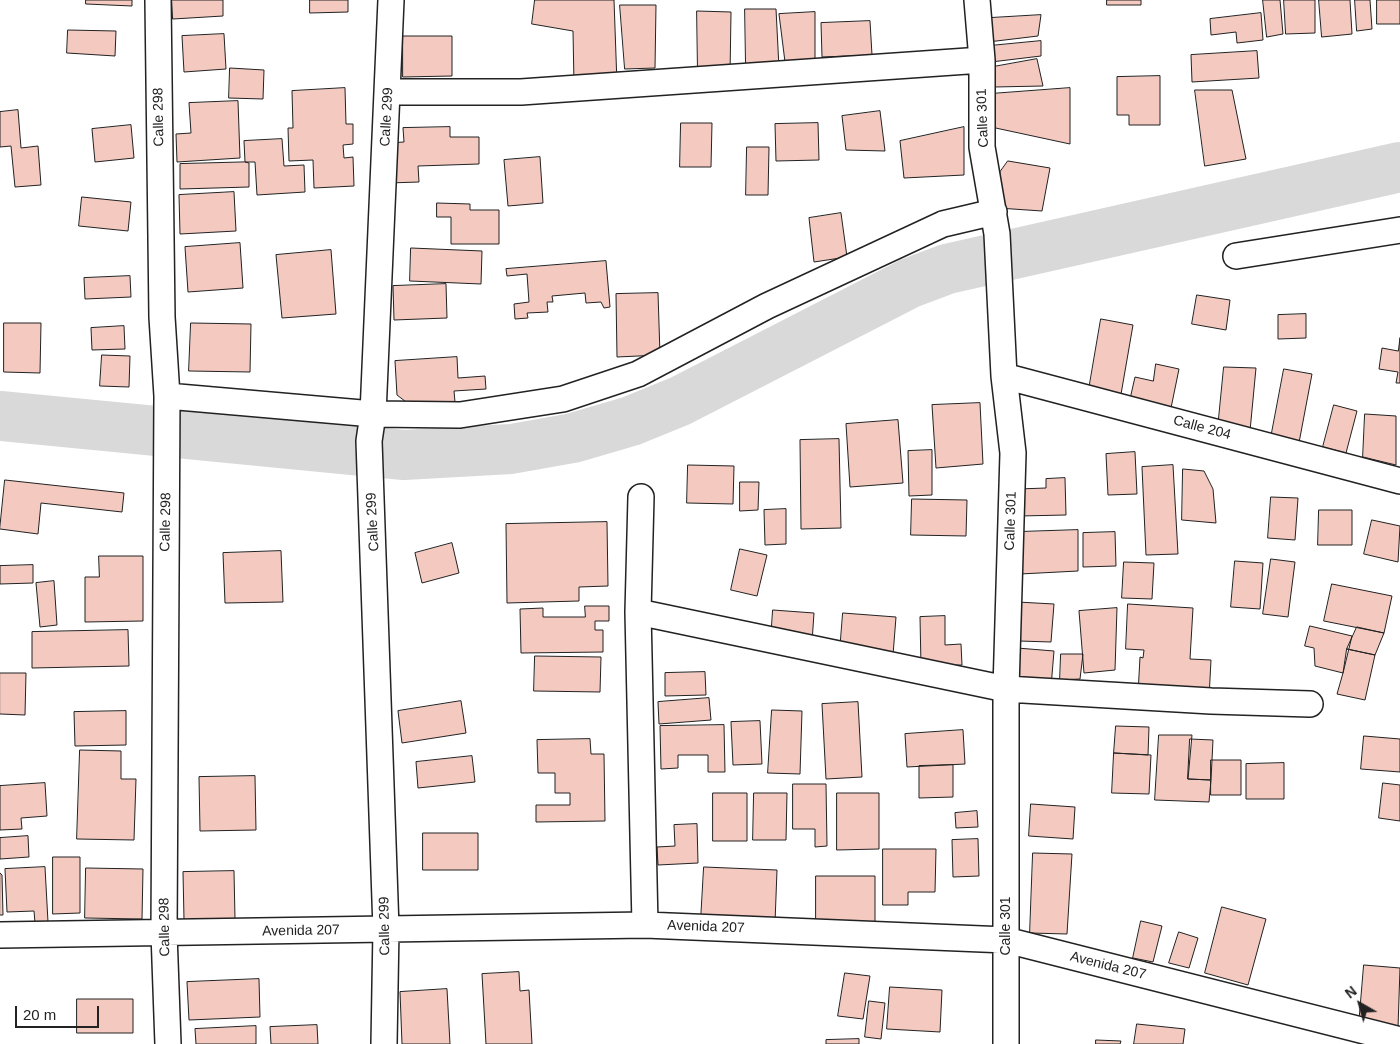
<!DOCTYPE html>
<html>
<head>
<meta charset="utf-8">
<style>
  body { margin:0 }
  #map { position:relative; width:1400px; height:1044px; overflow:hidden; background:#fff; font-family:Helvetica,sans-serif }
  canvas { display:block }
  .north { position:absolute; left:1335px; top:979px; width:50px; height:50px; -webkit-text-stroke:4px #fff; paint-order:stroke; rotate:322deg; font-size:14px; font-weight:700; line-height:20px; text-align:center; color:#222 }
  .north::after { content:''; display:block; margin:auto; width:18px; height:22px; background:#222; clip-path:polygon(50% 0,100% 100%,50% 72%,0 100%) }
  .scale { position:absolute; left:15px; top:1006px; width:84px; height:22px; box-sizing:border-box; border:2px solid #222; border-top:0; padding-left:6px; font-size:15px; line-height:18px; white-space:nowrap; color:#222; -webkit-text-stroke:4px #fff; paint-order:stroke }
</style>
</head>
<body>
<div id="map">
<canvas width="1400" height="1044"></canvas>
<div class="north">N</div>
<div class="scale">20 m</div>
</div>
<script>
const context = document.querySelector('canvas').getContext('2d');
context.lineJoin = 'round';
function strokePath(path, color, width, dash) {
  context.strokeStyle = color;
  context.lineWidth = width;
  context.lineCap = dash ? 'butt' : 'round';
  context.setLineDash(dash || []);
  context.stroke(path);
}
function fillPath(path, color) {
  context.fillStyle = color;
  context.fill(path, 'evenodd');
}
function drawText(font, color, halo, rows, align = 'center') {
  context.font = font + ' Helvetica,sans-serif';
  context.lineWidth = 4;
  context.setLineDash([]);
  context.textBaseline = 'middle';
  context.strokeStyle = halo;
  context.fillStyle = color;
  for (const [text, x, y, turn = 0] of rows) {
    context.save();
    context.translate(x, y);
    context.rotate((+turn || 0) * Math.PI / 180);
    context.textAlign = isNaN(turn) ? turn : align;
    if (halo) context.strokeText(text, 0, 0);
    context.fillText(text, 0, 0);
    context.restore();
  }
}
const river = new Path2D(`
  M0 416 404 455 511 449 573 438 631 421 680 401 910 283 947 269 1400 167`);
const building = new Path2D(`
  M86 0H132V6L86 4Z
  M172 0H223V16L173 19Z
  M310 0H348V12L310 13Z
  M535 0H614L617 84 574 85 573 31 532 24Z
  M1107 0H1141V5H1107Z
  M1263 0H1280L1283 34 1267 37Z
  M1284 0H1315V33L1286 34Z
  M1319 0H1350L1352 34 1322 37Z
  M1355 0H1370L1372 29 1357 31Z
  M1377 0H1400V24H1377Z
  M620 5H656L655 68 625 69Z
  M745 9H776L779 68H746Z
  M697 11 731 12 730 76 698 77Z
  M815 12V59L785 62 779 14Z
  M1261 13 1263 40 1237 43 1236 32 1211 35 1210 19Z
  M1041 15 1038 36 988 42 990 18Z
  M870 21 872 55 822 57 821 23Z
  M68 30 116 31 115 56 67 53Z
  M224 34 226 69 184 72 182 36Z
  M403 36H452V76L403 77Z
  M1041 41V56L991 62 989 46Z
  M1257 51 1259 78 1192 82 1191 55Z
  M1037 59 1043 86 994 87 993 67Z
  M230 68 264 70 263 99 229 98Z
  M1160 76V125H1129V115H1117V77Z
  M345 88 346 124H353V144L343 145 344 158 353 157 354 186 314 188 313 160 289 161 288 128H293L292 91Z
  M1070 88V144L991 127 990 94Z
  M1195 90H1232L1246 159 1205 166Z
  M238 101 240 158 177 162 176 134 191 133 189 103Z
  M18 110 21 148 38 146 41 185 15 187 11 146 0 147V112Z
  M880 111 885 151 846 150 842 116Z
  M681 123H712L711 167H680Z
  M818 123 819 160 776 161 775 124Z
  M131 125 134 158 95 162 92 129Z
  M450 127V137H479V164L418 166 419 182 388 183 387 143 404 142 403 128Z
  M964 127V175L904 178 900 141Z
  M282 139 284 166 304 165 305 192 257 195 255 162H245L244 141Z
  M747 147H769L768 195H746Z
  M540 157 543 203 508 206 504 160Z
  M1008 161 1050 168 1042 211 998 208 1000 172Z
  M245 162 249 163V187L180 189V164Z
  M234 192 236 231 180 234 179 195Z
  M82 197 131 202 128 231 79 226Z
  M437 203 470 204V210H499V244H451V217H437Z
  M841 213 847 257 814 262 809 218Z
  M240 243 243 288 188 292 185 247Z
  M411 248 482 251 481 284 410 281Z
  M331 250 336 314 282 318 276 255Z
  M606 261 610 307 604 308 601 302 586 303 585 293 552 296 553 302H547L548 312 527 313 528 318 515 319 514 304 529 302 527 274 507 276 506 269Z
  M130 276 131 297 85 299 84 278Z
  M446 284 447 318 394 320 393 286Z
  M658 293 660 355 617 357 616 294Z
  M1197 295 1230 300 1226 330 1192 324Z
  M1306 314V338L1278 339V315Z
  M1101 319 1133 325 1120 400 1088 395Z
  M4 323H41L40 373 4 372Z
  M191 323 251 324 250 372 189 371Z
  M124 326 125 349 92 350 91 328Z
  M1400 338V383H1396L1398 372 1379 369 1382 348 1398 351Z
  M102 355 130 356 129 387 100 386Z
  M457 357 458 378 485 376 486 389 454 391 455 402 410 405 397 395 395 361Z
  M1156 364 1179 369 1171 408 1130 399 1135 377 1153 381Z
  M1224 367 1256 368 1250 431 1218 428Z
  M1284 369 1312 374 1298 448 1270 443Z
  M980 403 983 464 936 468 932 405Z
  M1334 405 1357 411 1346 453 1323 447Z
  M1365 414 1396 416V465L1363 457Z
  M898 420 903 483 850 487 846 424Z
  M839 439 841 528 801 529 800 440Z
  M932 450V495L909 496 908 451Z
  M1135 452 1137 494 1108 495 1106 454Z
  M688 465 734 466 733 504 687 503Z
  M1173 465 1178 554 1146 555 1142 467Z
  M1183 469 1204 471 1213 489 1216 523 1182 520Z
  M1065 478 1066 515 1019 516 1018 489 1046 488V479Z
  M5 480 124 493 122 512 41 503 38 534 0 529Z
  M740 482H759L758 510 740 511Z
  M1271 497 1298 498 1295 540 1268 538Z
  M912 499 967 500 966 536 911 535Z
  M786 509V544L765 545 764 510Z
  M1319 510H1352V545H1318Z
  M1372 520 1400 526 1398 562 1364 554Z
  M607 522 608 586 579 587V601L507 603 506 524Z
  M1078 530V571L1020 574 1018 532Z
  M1115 532 1116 566 1083 567V533Z
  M452 543 459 573 422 583 415 553Z
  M740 549 767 555 757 596 731 590Z
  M281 551 283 602 225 603 223 553Z
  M99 556H143V621L85 622V577H99Z
  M1271 559 1295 562 1288 617 1263 614Z
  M1235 561 1263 563 1260 609 1231 607Z
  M1124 562 1154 563 1152 599 1122 598Z
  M33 565V583L0 584V566Z
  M54 581 57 625 40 627 36 583Z
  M1332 584 1392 596 1384 633 1324 621Z
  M1017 602 1054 604 1051 642 1019 641Z
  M1128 604 1193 608 1190 659 1211 660 1209 698 1138 694 1140 657 1143 658 1144 650 1126 649Z
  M585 606H609V621H595V630H603V652L521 653 520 609 543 608V617H585Z
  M1117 608 1115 670 1084 673 1079 611Z
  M773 610 814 613 812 642 771 639Z
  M843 613 896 617 893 655 840 651Z
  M945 616V645L961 644 962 665 921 666 920 617Z
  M1310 626 1352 636 1343 673 1315 666 1314 648 1305 646Z
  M1357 627 1384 633 1375 655 1347 649Z
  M128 630 129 666 32 668V632Z
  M1017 648 1054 651 1051 687 1017 688Z
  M1347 649 1375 655 1365 700 1337 694 1343 673Z
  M1061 654H1083L1080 679 1060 680Z
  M535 656 601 657 600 692 534 691Z
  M705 672 706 695 665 696V673Z
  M0 673H26L25 715 0 714Z
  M709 698 711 720 659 724 658 702Z
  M461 701 466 733 402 743 398 711Z
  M858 702 862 777 826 779 822 704Z
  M772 710 802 711 800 774 768 773Z
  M126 711V745L75 746 74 712Z
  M760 721 762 764 733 765 731 722Z
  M724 725 725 772H708V755H678V768L661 769 660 726Z
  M1116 726 1149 727 1148 755 1114 753Z
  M963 730 965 764 907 767 905 734Z
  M1159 735H1192L1188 779 1211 780 1209 802 1155 800Z
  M1364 736 1400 739V772L1361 769Z
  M590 739 591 754H604L605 821 536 822V805H570V793H555V773H538L537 740Z
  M1190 739 1213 740 1211 780 1188 779Z
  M80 750 121 751V779H136L134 840 77 839Z
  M1114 753 1151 755 1149 794 1112 793Z
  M472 756 475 782 418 788 416 762Z
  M1211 760H1241V795H1211Z
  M1284 763V799H1246V764Z
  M953 765V797L919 798V766Z
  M255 776 256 830 200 831 199 777Z
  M45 783 47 816 21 818 22 829 0 830V786Z
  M1383 783 1400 785V821L1379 818Z
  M793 784H826L827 846 815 847V829H793Z
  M713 793H747V841H713Z
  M754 793H787L786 840H753Z
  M837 793H879V849L837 850Z
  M1031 804 1075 807 1073 839 1029 836Z
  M977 811 978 827 956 828 955 813Z
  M697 824 698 863 658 865 657 847 675 846 674 825Z
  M423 833H478V870H423Z
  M28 836 29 857 0 859V838Z
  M978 839 979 876 953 877 952 840Z
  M883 849H936L935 892H908V905H883Z
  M1033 853 1072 854 1067 934 1030 933Z
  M53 857H80V913L53 914Z
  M45 867 48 922 35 923 34 911 7 912 5 869Z
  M704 867 777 870 775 923 701 920Z
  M86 868 143 869 142 919 85 918Z
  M234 871 235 919 184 920 183 872Z
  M0 873 2 875 3 915H0Z
  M816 876H875V929H816Z
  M1222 907 1266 919 1248 985 1205 973Z
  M1141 921 1162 926 1153 962 1133 958Z
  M1179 932 1198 938 1189 968 1169 963Z
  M1364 965 1400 968 1398 1028 1359 1025Z
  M519 972 520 991 529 990 532 1044H486L482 974Z
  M845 973 870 976 863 1019 838 1016Z
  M259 979 260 1017 189 1020 187 982Z
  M890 987 942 990 940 1032 887 1029Z
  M447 989 450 1044H402L400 992Z
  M77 999H133V1033H77Z
  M869 1001 885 1003 881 1039 865 1037Z
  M1137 1024 1185 1029 1183 1044H1134Z
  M317 1025 318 1044H271L270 1027Z
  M256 1026V1044H196L195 1029Z
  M859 1039V1044H826V1040Z
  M1096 1040 1121 1041 1120 1044H1096Z`);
const minor = new Path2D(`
  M158 0 162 317 167 396 164 933 168 1044
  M977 0 982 60V147L997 234 1004 376 1013 453 1006 689V1044
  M388 92H521L982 60
  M1236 256 1400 230
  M1004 376 1400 481
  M167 396 373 414 460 415 563 399 638 374 767 306 943 224 994 212
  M641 497 638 612 645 925
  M638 612 1006 689 1211 701 1310 704
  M0 935 645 925 1006 940 1400 1040
  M384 1044 386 929 369 441 373 414 391 0`);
const streetNames = [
  ["Calle 298",159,117,-91],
  ["Calle 299",387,117,-87],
  ["Calle 301",983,118,-92],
  ["Calle 204",1202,428,15],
  ["Calle 301",1011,521,-88],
  ["Calle 298",166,522,-89],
  ["Calle 299",373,522,-93],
  ["Calle 299",385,926,-91],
  ["Calle 301",1006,926,-90],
  ["Calle 298",165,927,-91],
  ["Avenida 207",706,927,2],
  ["Avenida 207",301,931,-1],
  ["Avenida 207",1108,966,14]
];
strokePath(river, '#d9d9d9', 50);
fillPath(building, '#f3c9c0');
strokePath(building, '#222', 1);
strokePath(minor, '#222', 28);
strokePath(minor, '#fff', 25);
drawText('14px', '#222', '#fff', streetNames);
</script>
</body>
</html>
